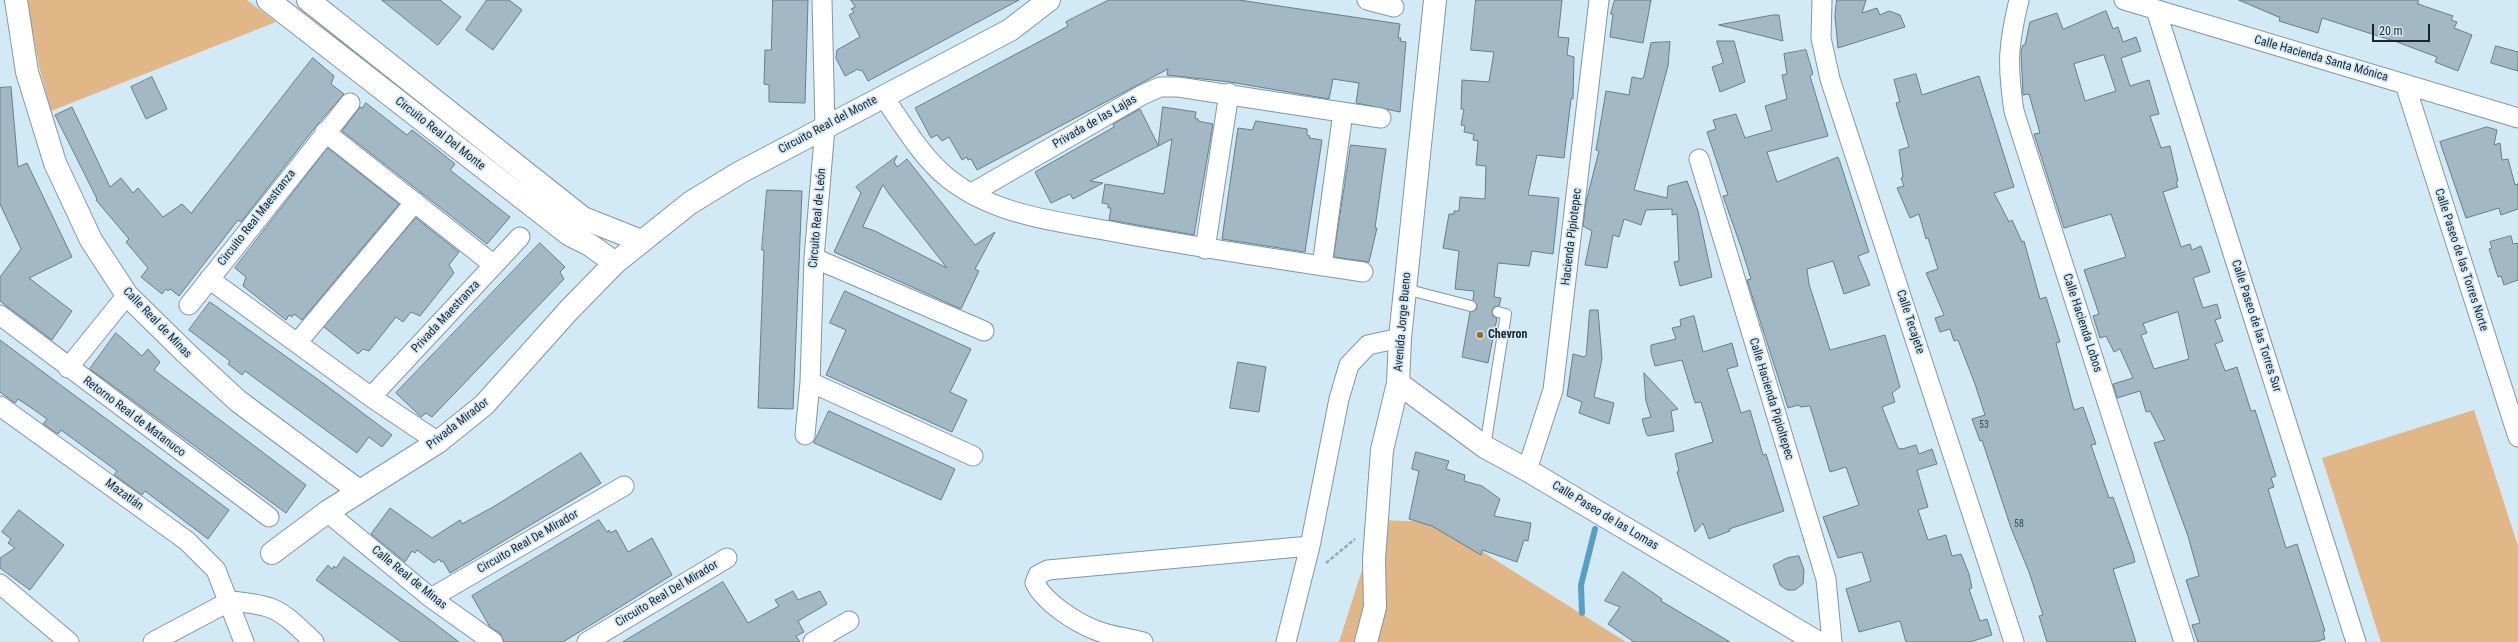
<!DOCTYPE html>
<html>
<head>
<meta charset="utf-8">
<style>
  body { margin:0 }
  #map { position:relative; width:2518px; height:642px; overflow:hidden; background:#d2e9f6; font-family:"Roboto Condensed",sans-serif }
  canvas { display:block }
  .scale { position:absolute; left:2372px; top:24px; width:58px; height:18px; box-sizing:border-box; border:2px solid #1d252a; border-top:0; padding-left:5px; font-size:12px; line-height:14px; white-space:nowrap; color:#1d252a; -webkit-text-stroke:3px #d2e9f6; paint-order:stroke }
</style>
</head>
<body>
<div id="map">
<canvas width="2518" height="642"></canvas>
<div class="scale">20 m</div>
</div>
<script>
const context = document.querySelector('canvas').getContext('2d');
context.lineJoin = 'round';
function fillPath(path, color) {
  context.fillStyle = color;
  context.fill(path, 'evenodd');
}
function strokePath(path, color, width, dash) {
  context.strokeStyle = color;
  context.lineWidth = width;
  context.lineCap = dash ? 'butt' : 'round';
  context.setLineDash(dash || []);
  context.stroke(path);
}
function drawText(font, color, halo, rows, align = 'center') {
  context.font = font + ' "Roboto Condensed",sans-serif';
  context.lineWidth = 3.5;
  context.setLineDash([]);
  context.textBaseline = 'middle';
  context.strokeStyle = halo;
  context.fillStyle = color;
  for (const [text, x, y, turn = 0] of rows) {
    context.save();
    context.translate(x, y);
    context.rotate((+turn || 0) * Math.PI / 180);
    context.textAlign = isNaN(turn) ? turn : align;
    if (halo) context.strokeText(text, 0, 0);
    context.fillText(text, 0, 0);
    context.restore();
  }
}
const green = new Path2D(`
  M27 0H247L276 22 51 111 39 66Z
  M2474 410 2518 546V642H2381L2322 458Z
  M1378 520 1435 522 1626 642H1339Z`);
const stream = new Path2D(`
  M1582 613 1581 585 1595 529`);
const building = new Path2D(`
  M382 0H440L461 17 438 45Z
  M487 0H509L522 10 493 50 466 30Z
  M773 0H808L805 103 769 102V85L764 84 765 50H771Z
  M851 0H1019L868 81 862 70 860 71 858 69 845 76 836 58 837 50 860 37 849 15 854 12 851 9 855 7Z
  M1109 0H1239L1400 24 1398 38H1401L1400 41 1406 42 1400 112 1356 103 1359 83 1333 79 1329 99 1230 82 1167 75 1168 69 977 170 971 159 968 160 967 157 962 160 949 137 942 141 937 135 931 138 915 108 1061 30 1068 26 1066 22Z
  M1476 0H1562L1558 37 1569 38 1567 55 1574 57 1573 99H1571L1564 158 1537 155 1528 195 1559 198 1553 254 1532 251 1529 266 1498 263 1494 297 1501 298 1499 306 1494 307 1492 311 1493 316 1497 318 1488 363 1462 357 1470 312 1476 310 1477 305 1473 300 1474 291 1455 289 1459 251 1443 248 1449 214H1454V211H1459L1460 197 1485 199 1486 166 1476 165 1478 141 1473 140 1474 134 1464 132 1465 126 1461 125 1464 109H1461L1462 80 1489 82 1494 52 1471 50Z
  M1615 0H1651L1643 43 1610 37 1613 14H1611Z
  M1837 0H1866L1862 13 1877 8 1880 15 1889 11 1900 15 1905 27 1838 48 1835 16Z
  M2239 0H2418V4L2453 16 2451 20 2457 22 2454 28 2472 35 2458 71 2435 62 2437 57 2397 42 2322 18 2318 33 2279 21 2280 18Z
  M2106 11 2113 29 2118 27 2123 42 2136 37 2141 51 2121 58 2130 86 2149 80 2159 114 2150 116 2161 148 2170 146 2178 181 2176 182 2178 187 2163 192 2181 247 2190 244 2192 250 2201 246 2210 272 2193 278 2203 308 2217 304 2221 318 2215 320 2223 341 2215 344 2225 371 2237 367 2251 411 2255 410 2276 476 2271 478 2274 487 2268 489 2286 548 2297 544 2325 631H2323L2325 639 2315 642H2198L2192 625 2200 623 2186 580 2199 576 2188 536 2154 443 2165 440 2150 411 2146 412 2140 391 2117 398 2113 384 2133 378 2120 349 2114 352 2106 336 2100 338 2093 316 2099 314 2084 270 2126 257 2111 214 2064 228 2034 134 2040 133 2029 94 2023 95 2021 51 2023 45H2025L2030 22 2057 13 2063 29ZM2104 55 2116 91 2085 101 2074 64ZM2178 312 2189 359 2154 369 2141 335 2147 333 2143 324Z
  M1773 15H1779L1783 41 1719 25Z
  M1717 41H1734L1745 82 1720 92 1712 67 1723 63Z
  M1670 42 1668 66 1634 190 1667 198 1668 186 1687 181 1698 211 1712 277 1680 286 1674 262 1679 261 1677 214 1672 215V209L1646 210 1641 225 1624 219 1619 237 1613 235 1607 268 1585 265 1592 231 1583 226 1586 202 1599 151 1596 150 1606 91 1629 95 1632 77 1642 79 1644 76 1651 43Z
  M2496 46 2518 52V71L2491 63Z
  M1806 50 1813 74 1810 76 1828 136 1767 152 1777 182 1838 157 1840 162 1869 252 1858 256 1870 285 1844 294 1833 261 1807 269 1809 284 1830 350 1885 335 1900 387 1892 393 1895 402 1882 407 1898 448 1902 449 1916 445 1919 454 1932 449 1937 464 1917 470 1928 507 1918 510 1928 540 1946 535 1952 556 1961 554 1969 574 1972 588 1969 589 1980 621 1987 619 1992 635 1970 642H1906L1900 621 1859 632 1846 589 1871 581 1862 552 1838 558 1823 517 1859 505 1846 467 1830 472 1810 406 1801 407 1798 405 1788 408 1747 280 1751 279 1741 247 1723 196 1728 195 1707 132 1716 129 1713 120 1736 114 1745 138 1772 130 1765 106 1787 99 1782 75 1787 74 1784 54Z
  M313 58 334 76 331 84 344 94 317 125 241 222 238 220 179 296 170 289 168 291 166 289 162 294 141 277 148 268 126 242 129 239 96 200 97 199 55 115 72 107 110 187 121 178 133 193 138 188 163 217 182 204 191 213Z
  M1916 74 1922 95 1979 76 2014 187 1994 193 2009 222 2012 220 2022 242 2024 241 2040 299 2046 297 2060 342 2056 343 2074 410 2083 407 2096 444 2091 445 2109 498 2113 497 2133 554 2135 562 2113 569 2136 642H2047L2039 616 2043 615 2029 572 2011 528 1982 440 1980 441 1972 419 1985 415 1975 384 1958 340 1954 341 1950 329 1940 332 1935 318 1944 315 1926 273 1938 269 1928 238 1926 239 1919 214 1910 218 1897 188 1904 186 1901 178 1903 177 1899 150 1909 147 1896 103 1900 102 1894 80Z
  M152 77 167 109 146 119 131 87Z
  M11 87 18 167 27 163 72 257 29 278 72 311 52 340 0 301V277L21 249 0 204V88Z
  M366 103 407 135 412 130 439 151 455 164 450 170 510 217 487 244 342 131 360 107 362 108Z
  M1163 107 1196 112 1195 118 1198 119V121L1213 124 1194 235 1109 220 1111 208H1108V204L1102 203 1105 184 1164 194 1172 139 1090 181 1103 183 1073 199 1070 194 1051 203 1035 172 1114 127 1113 124 1140 109 1158 145Z
  M1256 121 1307 129V135L1310 136 1309 138 1322 140 1305 252 1222 239 1238 128 1252 130Z
  M2487 127 2497 130 2494 145 2500 143 2502 160 2508 159 2515 185 2518 184V209L2501 215 2499 208 2466 218 2440 142Z
  M1351 145 1386 149 1375 228H1377L1369 262 1334 257Z
  M328 148 399 204 302 320 294 314 292 317 289 315 286 320 243 286 246 277 235 268Z
  M897 156 894 162 897 167 907 159 975 245 995 232 975 269 979 271 961 309 834 252 861 193 856 187ZM883 185 889 194 947 268 875 231 863 227Z
  M767 190 802 191 793 409 758 408 764 250H762Z
  M416 218 459 252 449 265 454 273 420 316 411 312 403 322 396 317 369 351 363 349 358 354 324 327Z
  M2511 236 2513 244 2518 243V280L2504 285 2501 276 2498 277 2489 249 2492 248 2490 242Z
  M540 243 565 267 560 272 564 279 432 417 426 413 421 417 396 393Z
  M845 291 971 349 950 392 967 400 952 432 826 375 846 330 830 323Z
  M210 302 327 386 392 435 382 447 369 437 357 453 245 371 242 375 228 364 230 361 189 330Z
  M1590 310H1598L1602 359 1594 397 1614 403 1609 424 1579 413 1582 402 1567 396 1573 354 1584 357 1586 355Z
  M1694 316 1703 352 1732 343 1738 366 1727 369 1741 413 1750 410 1763 455 1766 454 1784 511 1729 529 1730 531 1709 539 1703 523 1695 532 1677 472 1679 471 1675 454 1713 442 1701 402 1695 403 1682 360 1655 366 1651 352V345L1676 339 1672 328 1681 326 1680 320Z
  M116 333 142 356 148 349 160 362 154 370 306 485 286 513 90 369Z
  M0 340 229 510 208 539 145 491 142 495 114 475 117 471 61 430 58 434 43 424 47 419 33 409 18 399 15 403 0 392Z
  M1238 362 1266 367 1259 412 1230 408Z
  M1644 373 1678 409 1671 411 1674 431 1648 436 1646 433 1642 419 1651 417 1646 401Z
  M829 411 955 469 941 500 814 443Z
  M1416 452 1449 461 1446 469 1465 475 1464 481 1482 486 1500 499 1494 516 1531 523 1528 541 1524 540 1517 562 1482 550 1481 555 1432 526 1409 519 1419 471 1412 469Z
  M581 453 601 483 450 573 443 561 441 562 439 559 434 563 417 550 415 553 412 551 405 562 371 534 390 508 432 538 460 520 462 524 493 507Z
  M19 510 64 545 30 590 0 568V558L15 548 8 543 11 539 2 532Z
  M599 520 607 532 609 530 610 533 616 530 628 552 652 538 672 575 563 642H504L500 633 490 627 472 596Z
  M1799 556 1804 570 1803 584 1795 590H1787L1780 585 1773 565 1787 558Z
  M344 557 425 616 459 642H401L316 580 328 565 332 569 334 566 336 568Z
  M1623 572 1662 599 1661 601 1730 642H1634L1608 624 1620 607 1605 601Z
  M723 582 748 623 779 606 775 600 793 591 798 600 820 591 827 604 798 621 804 632 796 636 800 642H623Z`);
const path = new Path2D(`
  M1326 563 1355 539`);
const service = new Path2D(`
  M1405 289 1471 306
  M1485 447 1506 314 1498 312`);
const minor = new Path2D(`
  M1367 0 1394 7
  M1822 0 1821 38 1830 79 2014 642
  M2019 0C2008 45 2007 65 2014 111L2184 642
  M2124 0 2518 118
  M2156 10 2356 642
  M2405 84 2518 437
  M883 96C902 123 922 158 949 179 997 217 1063 222 1120 233 1201 248 1282 260 1363 272
  M325 132 494 265
  M1699 159 1826 579 1832 642
  M972 193 1142 95 1160 87H1178L1381 118
  M1205 249 1229 93
  M814 258 984 331
  M1322 266 1343 112
  M209 279 371 397 438 442
  M189 305 350 103
  M0 315 269 517
  M297 343 415 202
  M68 368 127 295
  M810 382 973 456
  M371 397 520 237
  M0 406 187 541 216 570 244 642
  M805 435 810 382 814 258 825 127 822 0
  M1527 470 1553 390 1599 0
  M327 512 431 598 493 642
  M0 584 69 642
  M431 598 624 486
  M230 601C278 605 280 610 314 642
  M153 642 230 601
  M587 642 727 558
  M813 642 849 621
  M1143 642C1128 638 1110 636 1095 630 1075 622 1044 602 1035 583L1038 575 1048 570 1310 546
  M1286 642 1310 546 1339 399 1349 365 1368 345 1400 338`);
const tertiary = new Path2D(`
  M16 0 27 72 55 163 91 240 127 295 186 353 238 401 359 491
  M268 0 570 235 590 245 615 263
  M308 0 583 218 641 241
  M272 553 327 512 438 442 484 405 569 310 615 263 690 203 739 173 1010 30 1049 0
  M1366 642 1375 607 1374 559 1382 450 1398 383`);
const secondary = new Path2D(`
  M1435 0 1400 338 1398 383 1485 447 1527 470 1817 642`);
const markers = [
  [1480,335,4,"#a06b24"]
];
const numberNames = [
  ["53",1984,425],
  ["58",2019,524]
];
const streetNames = [
  ["Calle Hacienda Santa Mónica",2321,59,16],
  ["Privada de las Lajas",1095,122,-30],
  ["Circuito Real del Monte",828,125,-28],
  ["Circuito Real Del Monte",440,134,38],
  ["Circuito Real Maestranza",257,218,-52],
  ["Circuito Real de León",818,218,-85],
  ["Hacienda Pipiotepec",1572,237,-83],
  ["Calle Paseo de las Torres Norte",2461,260,72],
  ["Privada Maestranza",446,317,-47],
  ["Avenida Jorge Bueno",1403,322,-85],
  ["Calle Tecajete",1910,322,72],
  ["Calle Real de Minas",157,323,46],
  ["Calle Hacienda Lobos",2082,323,72],
  ["Calle Paseo de las Torres Sur",2256,326,72],
  ["Calle Hacienda Pipioltepec",1771,399,73],
  ["Retorno Real de Matanuco",134,417,37],
  ["Privada Mirador",458,424,-38],
  ["Mazatlán",124,495,36],
  ["Calle Paseo de las Lomas",1605,516,31],
  ["Circuito Real De Mirador",528,542,-30],
  ["Calle Real de Minas",409,578,39],
  ["Circuito Real Del Mirador",667,594,-31]
];
const poiNames = [
  ["Chevron",1488,335]
];
fillPath(green, '#e1b787');
strokePath(stream, '#579fc3', 6);
fillPath(building, '#a2b9c5');
strokePath(building, '#687d88', 1);
strokePath(service, '#8197a3', 12);
strokePath(minor, '#8197a3', 21);
strokePath(tertiary, '#8197a3', 24);
strokePath(secondary, '#8197a3', 24);
strokePath(path, '#96a8b3', 2.5, [4, 2]);
strokePath(service, '#fff', 10);
strokePath(minor, '#fff', 19);
strokePath(tertiary, '#fff', 22);
strokePath(secondary, '#fff', 22);
for (const [x, y, r, color] of markers) {
  const dot = new Path2D();
  dot.arc(x, y, r, 0, 2 * Math.PI);
  context.fillStyle = color;
  context.fill(dot);
  strokePath(dot, '#d2e9f6', 1.5);
}
drawText('10px', '#3e4a51', null, numberNames);
drawText('12px', '#1d252a', '#d2e9f6', streetNames);
drawText('bold 12px', '#1d252a', '#d2e9f6', poiNames, 'left');
</script>
</body>
</html>
